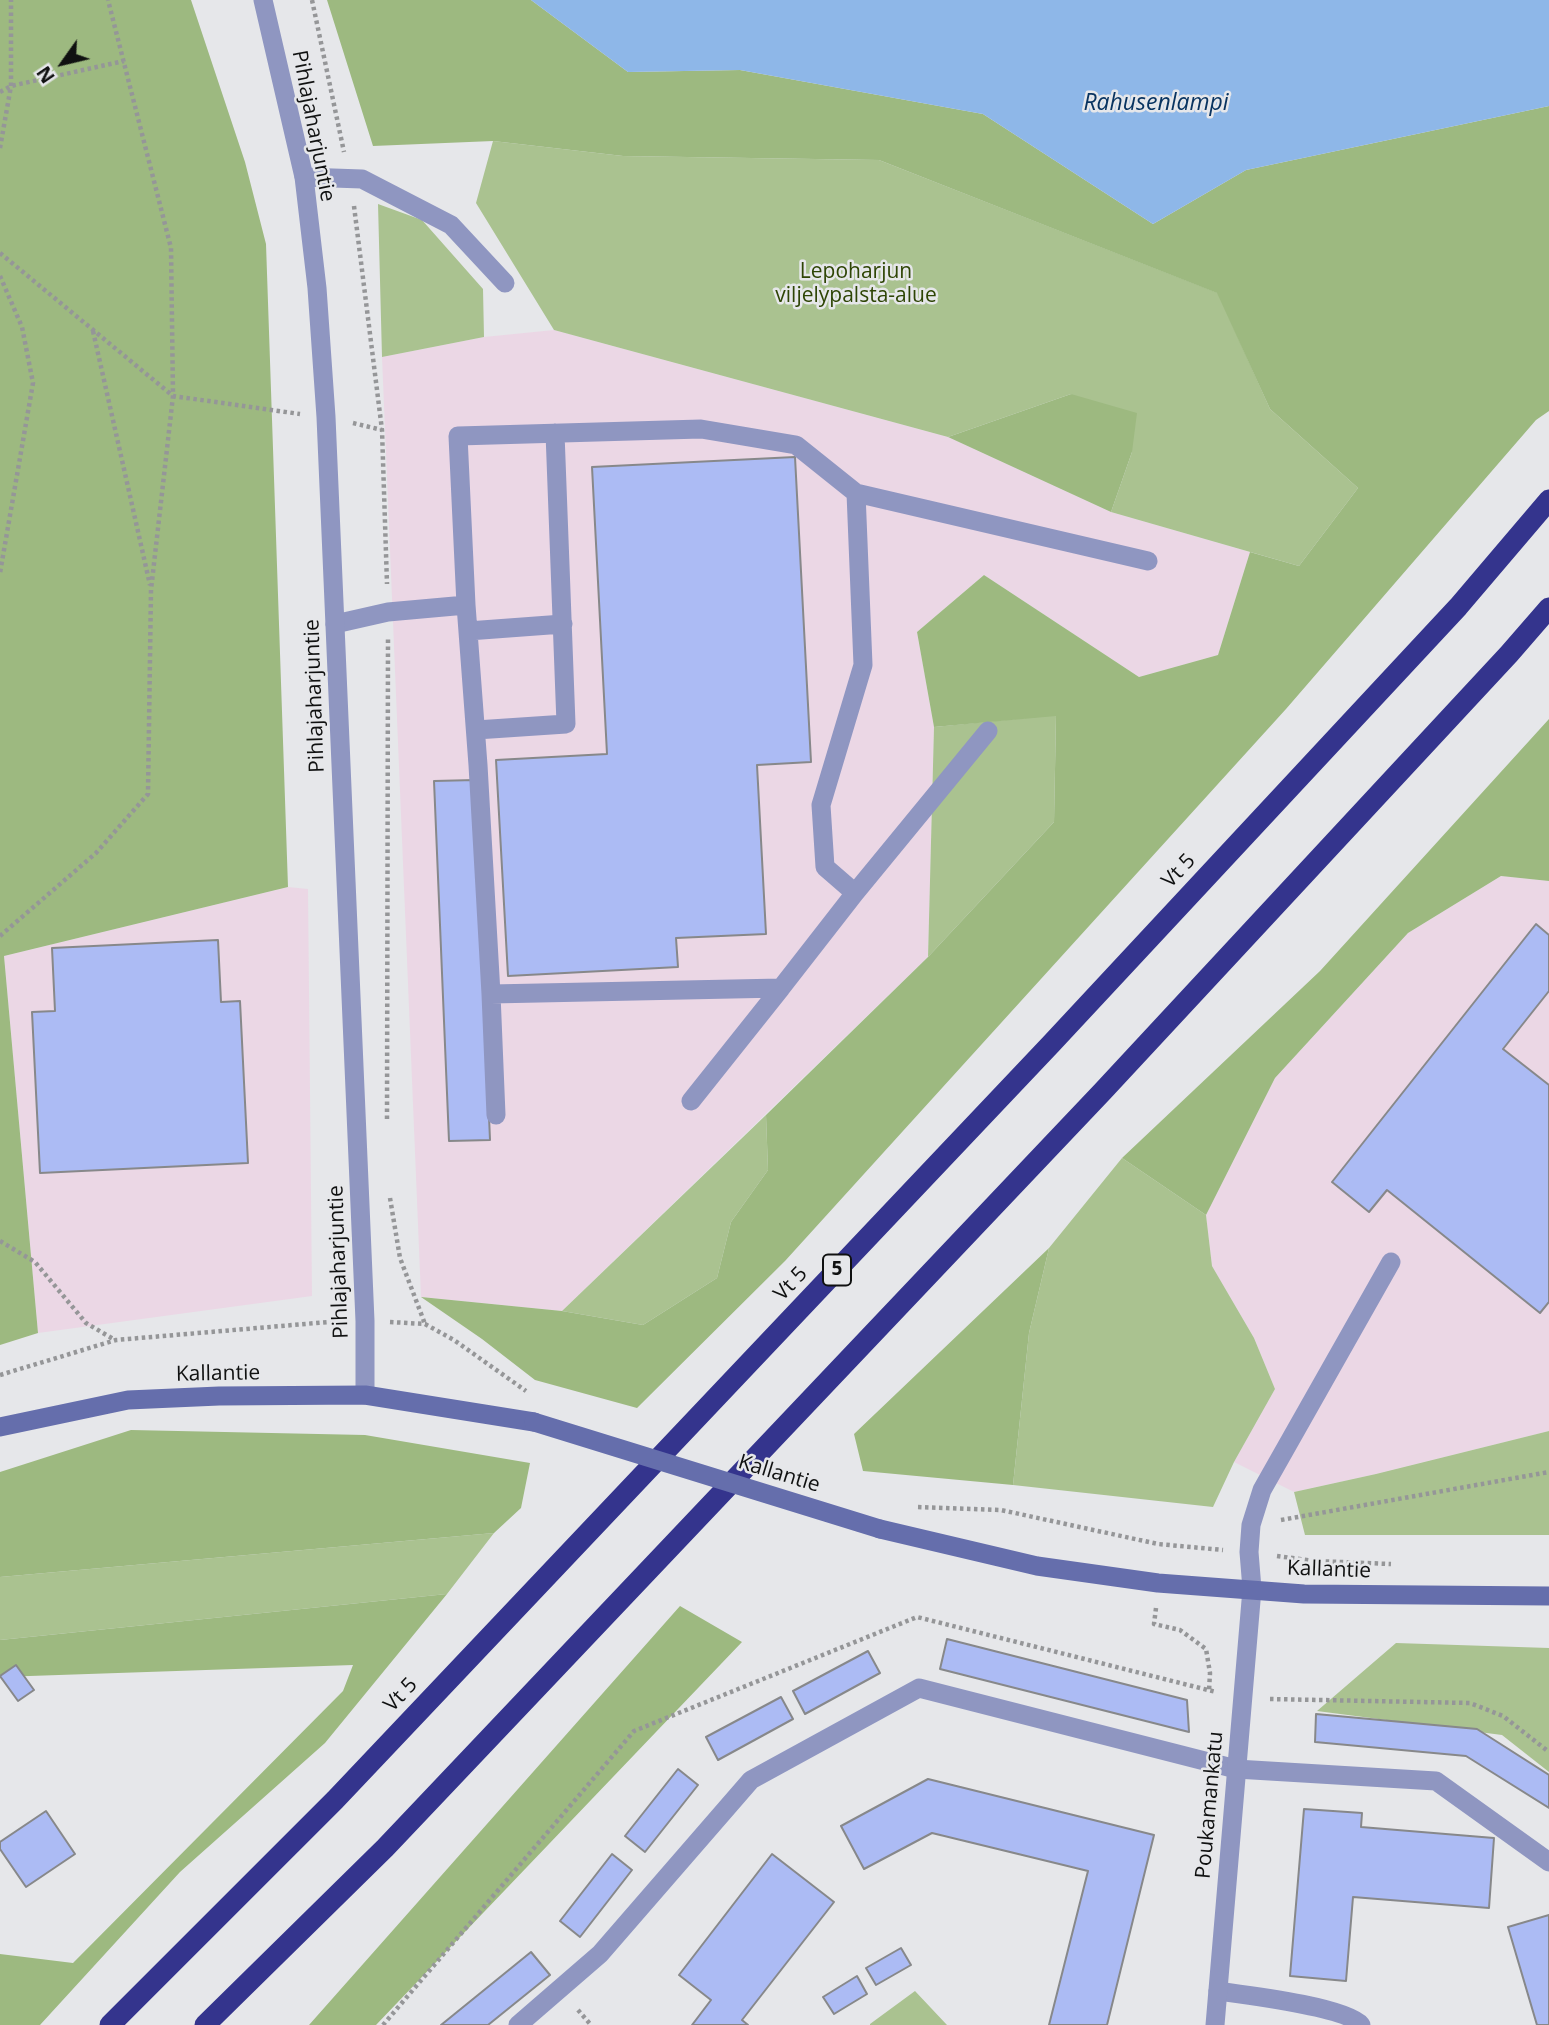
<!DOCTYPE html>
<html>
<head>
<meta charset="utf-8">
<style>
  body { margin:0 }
  #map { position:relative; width:1549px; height:2025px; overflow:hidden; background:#e6e7ea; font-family:"Open Sans",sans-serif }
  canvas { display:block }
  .north { position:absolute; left:28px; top:28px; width:70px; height:70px; -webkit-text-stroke:5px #e6e7ea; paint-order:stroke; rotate:236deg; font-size:19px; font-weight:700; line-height:28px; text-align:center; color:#101111 }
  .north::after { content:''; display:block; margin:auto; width:24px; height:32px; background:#101111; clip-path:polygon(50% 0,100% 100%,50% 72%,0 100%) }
</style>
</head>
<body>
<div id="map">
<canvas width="1549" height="2025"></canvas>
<div class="north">N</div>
</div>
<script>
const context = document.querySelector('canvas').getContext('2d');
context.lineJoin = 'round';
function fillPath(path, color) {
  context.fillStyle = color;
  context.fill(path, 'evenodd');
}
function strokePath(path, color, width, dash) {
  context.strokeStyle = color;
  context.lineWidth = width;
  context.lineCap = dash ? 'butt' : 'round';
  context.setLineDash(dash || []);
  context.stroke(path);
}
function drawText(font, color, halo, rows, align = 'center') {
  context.font = font + ' "Open Sans",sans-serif';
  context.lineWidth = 5;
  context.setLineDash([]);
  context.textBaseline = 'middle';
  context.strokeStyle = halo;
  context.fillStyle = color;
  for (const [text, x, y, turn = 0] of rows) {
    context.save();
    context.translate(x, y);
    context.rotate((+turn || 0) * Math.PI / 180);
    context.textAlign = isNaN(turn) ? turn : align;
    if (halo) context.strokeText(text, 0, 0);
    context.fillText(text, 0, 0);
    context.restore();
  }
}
const commercial = new Path2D(`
  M554 330 948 437 1111 512 1250 552 1218 655 1139 677 984 575 917 632 934 727 928 957 562 1311 421 1297 382 357 484 337Z
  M1501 876 1549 881V1431L1376 1474 1294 1492 1234 1462 1275 1389 1254 1338 1212 1266 1206 1215 1275 1078 1408 933Z
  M288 887 308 889 312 1296 38 1333 4 956Z`);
const green = new Path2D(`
  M493 141 623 156 879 160 1218 293 1270 409 1358 488 1299 566 1111 512 1132 452 1071 394 948 437 554 330 476 203Z
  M378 204 422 220 483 289 484 337 382 357Z
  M1056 715 1054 822 928 957 934 727Z
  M766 1115 768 1170 731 1222 717 1278 643 1325 562 1311Z
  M1122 1158 1206 1215 1212 1266 1254 1338 1275 1389 1234 1462 1213 1507 1013 1485 1029 1333 1049 1248Z
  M1549 1431V1535H1305L1294 1492 1376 1474Z
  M494 1533 447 1594 0 1640V1577Z
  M1396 1643 1549 1648V1772L1502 1735 1317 1711Z
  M915 1991 947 2025H870V2024Z`);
const forest = new Path2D(`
  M0 0H191L245 162 266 244 288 887 4 956 38 1333 0 1345Z
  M327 0H531L628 72 740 70 983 114 1153 224 1246 170 1549 106V411L1536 420 1286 709 785 1261 637 1408 535 1380 482 1339 421 1297 562 1311 643 1325 717 1278 731 1222 768 1170 766 1115 928 957 1054 822 1056 716 934 727 917 632 984 575 1139 677 1218 655 1250 552 1299 566 1358 488 1270 409 1217 293 879 160 623 156 493 141 373 146Z
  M1071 394 1137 413 1132 452 1111 512 948 437Z
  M1549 719V881L1501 876 1408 933 1275 1078 1206 1215 1122 1158 1320 971Z
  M1049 1248 1029 1333 1013 1485 863 1471 854 1434Z
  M131 1430 365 1435 530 1463 521 1508 494 1533 0 1577V1472Z
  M447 1594 325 1743 180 1872 40 2025H0V1954L73 1963 343 1691 353 1665 0 1677V1640Z
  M680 1606 742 1642 376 2025H309Z`);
const water = new Path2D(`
  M531 0H1549V106L1246 170 1153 224 983 114 740 70 628 72Z`);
const building = new Path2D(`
  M795 457 811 762 757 765 766 934 676 938 678 967 508 976 496 760 607 754 592 467Z
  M475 780 490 1140 449 1141 434 781Z
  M1536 924 1549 935V991L1503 1049 1549 1085V1302L1540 1313 1387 1190 1369 1212 1332 1182Z
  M218 940 221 1002 240 1001 248 1163 40 1173 32 1012 55 1011 52 948Z
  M947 1639 1187 1700 1189 1732 940 1669Z
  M868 1651 880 1673 805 1714 793 1691Z
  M16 1665 34 1690 18 1701 0 1676Z
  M781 1697 793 1719 718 1760 706 1737Z
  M1316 1714 1477 1729 1549 1775V1808L1466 1756 1315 1742Z
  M678 1769 698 1785 645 1852 625 1836Z
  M928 1779 1154 1835 1107 2025H1049L1088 1871 932 1833 864 1869 841 1826Z
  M1304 1809 1362 1813 1361 1827 1494 1838 1489 1908 1353 1897 1346 1981 1290 1976Z
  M46 1811 75 1854 26 1887 0 1849V1842Z
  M612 1854 632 1870 580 1937 560 1921Z
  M772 1854 834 1902 742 2020 748 2025H692L711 2000 679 1975Z
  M1549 1915V2025H1537L1508 1927Z
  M901 1948 911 1965 876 1985 866 1968Z
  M531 1952 550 1975 488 2025H441Z
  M857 1976 867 1994 834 2014 823 1997Z`);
const path = new Path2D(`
  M312 0 344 152
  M0 92 11 86 124 61
  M0 148 11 86V0
  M354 206 382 430 387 584
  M0 253 173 396 300 414
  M0 276 22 327 33 383 0 573
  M93 331 150 585
  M353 423 382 430
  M0 936 96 853 148 794 151 590 173 396 171 248 108 0
  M387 1119 388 638
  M390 1198 400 1258 425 1324
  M0 1241 35 1262 86 1323 115 1340
  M390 1322 425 1324 454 1340 526 1391
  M0 1375 116 1340 340 1321
  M918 1507 1001 1510 1158 1544 1223 1550
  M1281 1520 1549 1472
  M1277 1556 1315 1561 1391 1564
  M1156 1608 1154 1624 1180 1630 1206 1649 1210 1673 1209 1691
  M1270 1699 1470 1703 1503 1716 1549 1752
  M578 2010 591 2025
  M383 2025 634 1731 917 1617 1216 1692`);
const service = new Path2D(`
  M304 177 362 179 451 225 505 283
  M856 493 1148 561
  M335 624 388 612 466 605 458 436 701 429 796 445 856 493 863 665 821 805 825 867 855 893 781 988 491 994 478 765 466 605
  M468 631 563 624
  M476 730 566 724 555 433
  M855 893 988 731
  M491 994 496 1115
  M691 1101 781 988
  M1252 1589 1249 1552 1251 1525 1262 1490 1391 1262
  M1218 1991C1246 1995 1346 2007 1361 2025
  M518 2025 600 1954 751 1780 919 1688 1236 1769 1436 1781 1549 1862`);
const minor = new Path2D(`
  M1215 2025 1252 1589`);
const tertiary = new Path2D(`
  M263 0 304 177 317 288 326 417 365 1321V1395`);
const secondary = new Path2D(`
  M0 1427 128 1400 219 1396 365 1395 534 1422
  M880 1529 1037 1566 1158 1583 1304 1594 1549 1596`);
const motorway = new Path2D(`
  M110 2025 335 1800 1051 1044 1458 607 1549 500
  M205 2025 385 1848 1103 1091 1509 654 1549 608`);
const secondaryBridge = new Path2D(`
  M534 1422 880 1529`);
const shields = [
  [837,1270,28]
];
const shieldNames = [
  ["5",837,1270]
];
const streetNames = [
  ["Pihlajaharjuntie",313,126,79],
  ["Pihlajaharjuntie",315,696,-92],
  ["Vt 5",1179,871,-47],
  ["Pihlajaharjuntie",339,1262,-92],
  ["Vt 5",791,1284,-47],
  ["Kallantie",218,1374,-1],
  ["Kallantie",779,1474,17],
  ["Kallantie",1329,1570,2],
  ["Vt 5",401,1695,-47],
  ["Poukamankatu",1210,1805,-85]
];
const parkNames = [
  ["Lepoharjun",856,272],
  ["viljelypalsta-alue",856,296]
];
const waterNames = [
  ["Rahusenlampi",1156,103]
];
fillPath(commercial, '#ebd7e5');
fillPath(green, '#aac290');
fillPath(forest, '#9db980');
fillPath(water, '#8eb7e8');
fillPath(building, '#acbbf4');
strokePath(building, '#87888a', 2);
strokePath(path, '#959698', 4.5, [3.5, 3.5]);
strokePath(service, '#8f96c1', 19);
strokePath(minor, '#8f96c1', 19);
strokePath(tertiary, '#8f96c1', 19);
strokePath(secondary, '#656eac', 19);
strokePath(motorway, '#34348d', 21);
strokePath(secondaryBridge, '#656eac', 19);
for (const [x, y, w] of shields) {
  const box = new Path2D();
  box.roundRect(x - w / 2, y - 15.5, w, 31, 5);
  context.fillStyle = '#e6e7ea';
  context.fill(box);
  strokePath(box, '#101111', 2);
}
drawText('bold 19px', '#101111', null, shieldNames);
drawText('21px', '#101111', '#e6e7ea', streetNames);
drawText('21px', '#2e4505', '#e6e7ea', parkNames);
drawText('italic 23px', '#093461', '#e6e7ea', waterNames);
</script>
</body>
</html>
